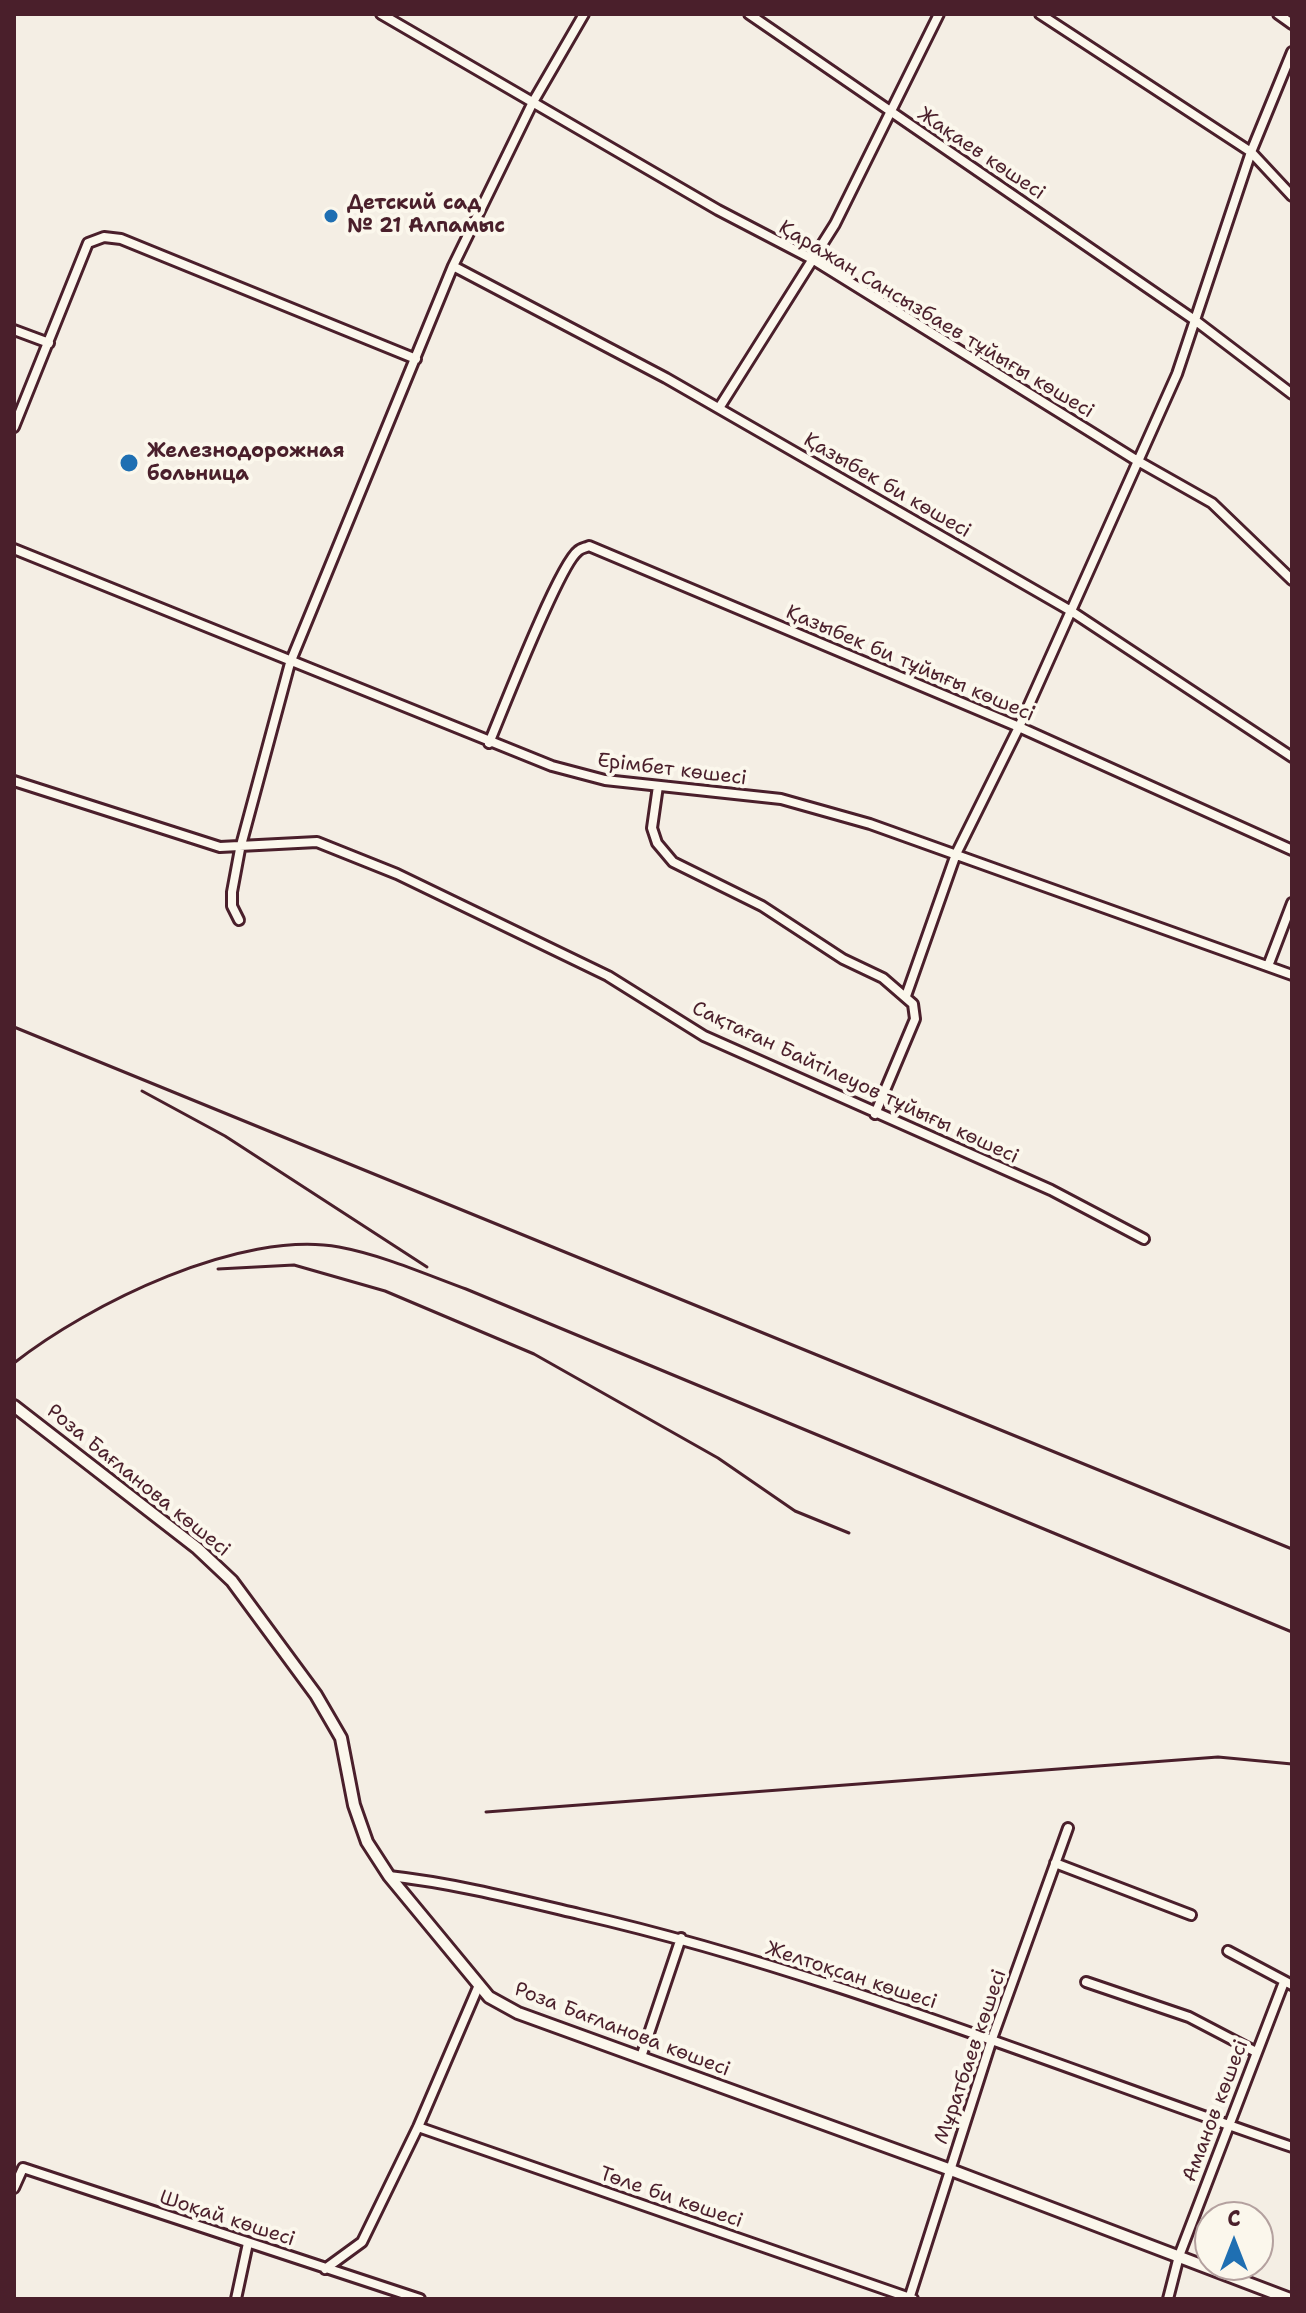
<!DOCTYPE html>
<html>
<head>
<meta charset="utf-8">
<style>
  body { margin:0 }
  #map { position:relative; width:1306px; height:2313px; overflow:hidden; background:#f4eee4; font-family:"Shantell Sans",sans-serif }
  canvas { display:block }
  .frame { position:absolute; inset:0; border:16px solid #4a1f2b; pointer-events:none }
  .north { position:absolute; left:1194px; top:2201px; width:80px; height:80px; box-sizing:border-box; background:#fbf7ec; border:2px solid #b4a19f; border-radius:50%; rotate:0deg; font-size:22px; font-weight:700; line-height:32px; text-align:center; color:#4a1f2b }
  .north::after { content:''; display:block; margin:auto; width:28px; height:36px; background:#1f6fb2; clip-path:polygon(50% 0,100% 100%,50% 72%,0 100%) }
</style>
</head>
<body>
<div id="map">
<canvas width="1306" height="2313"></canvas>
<div class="frame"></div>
<div class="north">С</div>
</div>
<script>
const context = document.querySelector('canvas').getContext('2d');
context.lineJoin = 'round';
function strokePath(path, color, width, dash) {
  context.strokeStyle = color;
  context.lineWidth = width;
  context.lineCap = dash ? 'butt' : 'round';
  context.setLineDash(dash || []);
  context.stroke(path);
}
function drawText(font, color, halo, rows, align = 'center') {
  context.font = font + ' "Shantell Sans",sans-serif';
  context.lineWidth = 8;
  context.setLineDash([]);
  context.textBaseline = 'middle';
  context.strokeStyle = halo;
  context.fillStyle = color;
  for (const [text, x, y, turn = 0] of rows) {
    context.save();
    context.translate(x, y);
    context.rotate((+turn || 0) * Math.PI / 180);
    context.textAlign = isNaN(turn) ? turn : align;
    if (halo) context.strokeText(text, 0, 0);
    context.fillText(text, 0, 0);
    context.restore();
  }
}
const minor = new Path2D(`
  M381 14 718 210 814 260 1136 460 1212 503 1292 580
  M749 14 1196 321 1292 394
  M1040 14 1251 152 1292 196
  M1278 14 1292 24
  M453 266 666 378 1071 611 1292 757
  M14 330 49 343
  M719 408 835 224 939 14
  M14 427 88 243 104 237 121 239 416 359
  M14 549 552 766 605 780 781 799 870 824 1292 975
  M489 743C502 712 559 565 578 551 581 548 585 548 589 546L1019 727 1292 850
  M14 781 220 847 317 842 397 874 608 976 704 1036 1051 1190 1144 1239
  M658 786 652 828 657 843 673 862 762 906 843 959 883 978 913 1004 915 1019 875 1114
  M239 920 232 906V892L240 849 290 663 453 266 533 102 584 14
  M1268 966 1292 903
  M906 996 956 854 1019 727 1177 374 1251 152 1292 52
  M1055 1863 1191 1915
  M389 1876C453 1883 516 1899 579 1914 823 1970 1055 2066 1292 2147
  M1228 1951 1292 1985
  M1086 1982 1189 2017 1256 2052
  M641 2057 681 1938
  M418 2127 913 2299
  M14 2188 23 2168 420 2299
  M325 2269 362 2242 418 2127 479 1985
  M236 2299 248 2243
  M909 2299 992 2039 1068 1828
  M1168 2299 1179 2256 1284 1982`);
const tertiary = new Path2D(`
  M14 1406 197 1548 232 1581 316 1695 341 1738 354 1805 367 1842 389 1876 489 1997 518 2013 951 2170 1290 2299`);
const rail = new Path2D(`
  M14 1027 1292 1549
  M142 1091 225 1136 427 1267
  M218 1269 294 1265 385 1291 534 1354 718 1458 795 1511 849 1533
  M14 1363C89 1304 241 1229 339 1247 382 1255 425 1274 466 1289L1292 1632
  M486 1812 1218 1757 1292 1764`);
const markers = [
  [331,216,8,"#1f6fb2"],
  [129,463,10,"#1f6fb2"]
];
const streetNames = [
  ["Жақаев көшесі",981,154,34],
  ["Қаражан Сансызбаев тұйығы көшесі",936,320,31],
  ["Қазыбек би көшесі",887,486,30],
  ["Қазыбек би тұйығы көшесі",910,664,23],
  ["Ерімбет көшесі",672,770,7],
  ["Сақтаған Байтілеуов тұйығы көшесі",855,1083,25],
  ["Роза Бағланова көшесі",138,1481,39],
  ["Желтоқсан көшесі",851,1976,18],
  ["Роза Бағланова көшесі",622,2030,21],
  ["Мұратбаев көшесі",971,2057,-71],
  ["Аманов көшесі",1216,2111,-69],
  ["Төле би көшесі",671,2198,19],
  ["Шоқай көшесі",227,2219,18]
];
const poiNames = [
  ["Детский сад",347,204],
  ["№ 21 Алпамыс",347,227],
  ["Железнодорожная",147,452],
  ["больница",147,475]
];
strokePath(minor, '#4a1f2b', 14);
strokePath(tertiary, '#4a1f2b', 16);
strokePath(minor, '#fbf7ec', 8);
strokePath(tertiary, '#fbf7ec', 10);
strokePath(rail, '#4a1f2b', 3);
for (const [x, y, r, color] of markers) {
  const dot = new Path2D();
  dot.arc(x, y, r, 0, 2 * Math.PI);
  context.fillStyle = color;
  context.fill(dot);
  strokePath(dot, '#fbf7ec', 3);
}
drawText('20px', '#4a1f2b', '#fbf7ec', streetNames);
drawText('bold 20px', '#4a1f2b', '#fbf7ec', poiNames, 'left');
</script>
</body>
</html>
